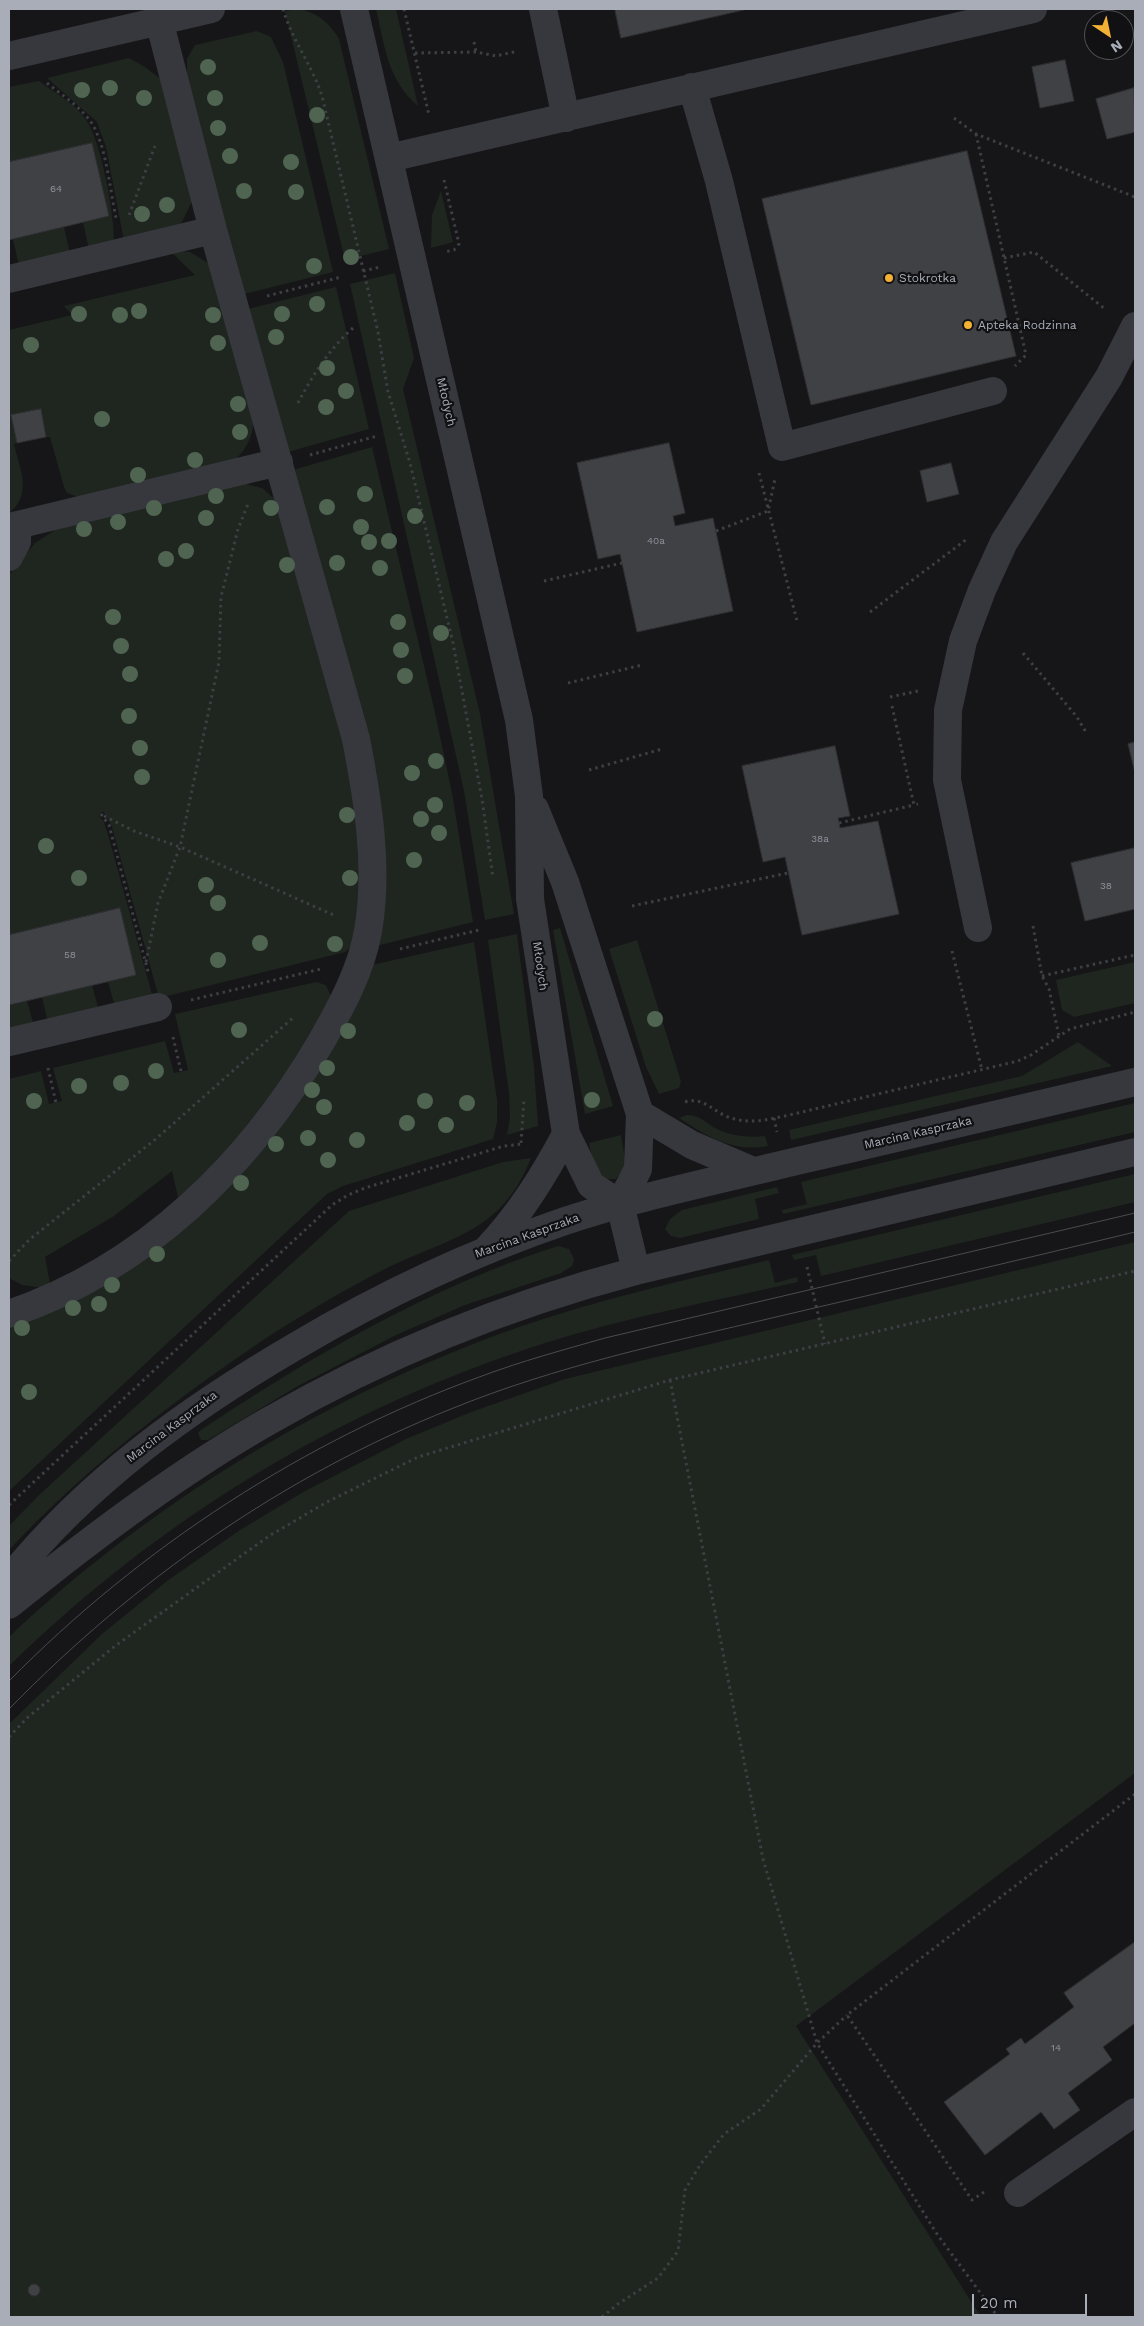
<!DOCTYPE html>
<html>
<head>
<meta charset="utf-8">
<style>
  body { margin:0 }
  #map { position:relative; width:1144px; height:2326px; overflow:hidden; background:#161618; font-family:"Work Sans",sans-serif }
  canvas { display:block }
  .frame { position:absolute; inset:0; border:10px solid #a8adb8; pointer-events:none }
  .north { position:absolute; left:1084px; top:10px; width:50px; height:50px; box-sizing:border-box; background:#111113; border:1px solid #4d4f55; border-radius:50%; rotate:146deg; font-size:14px; font-weight:700; line-height:20px; text-align:center; color:#a8adb8 }
  .north::after { content:''; display:block; margin:auto; width:18px; height:22px; background:#f2b134; clip-path:polygon(50% 0,100% 100%,50% 72%,0 100%) }
  .scale { position:absolute; left:972px; top:2294px; width:115px; height:22px; box-sizing:border-box; border:2px solid #a8adb8; border-top:0; padding-left:6px; font-size:15px; line-height:18px; white-space:nowrap; color:#a8adb8; -webkit-text-stroke:4px #111113; paint-order:stroke }
</style>
</head>
<body>
<div id="map">
<canvas width="1144" height="2326"></canvas>
<div class="frame"></div>
<div class="north">N</div>
<div class="scale">20 m</div>
</div>
<script>
const context = document.querySelector('canvas').getContext('2d');
context.lineJoin = 'round';
function fillPath(path, color) {
  context.fillStyle = color;
  context.fill(path, 'evenodd');
}
function strokePath(path, color, width, dash) {
  context.strokeStyle = color;
  context.lineWidth = width;
  context.lineCap = dash ? 'butt' : 'round';
  context.setLineDash(dash || []);
  context.stroke(path);
}
function drawText(font, color, halo, rows, align = 'center') {
  context.font = font + ' "Work Sans",sans-serif';
  context.lineWidth = 4.5;
  context.setLineDash([]);
  context.textBaseline = 'middle';
  context.strokeStyle = halo;
  context.fillStyle = color;
  for (const [text, x, y, turn = 0] of rows) {
    context.save();
    context.translate(x, y);
    context.rotate((+turn || 0) * Math.PI / 180);
    context.textAlign = isNaN(turn) ? turn : align;
    if (halo) context.strokeText(text, 0, 0);
    context.fillText(text, 0, 0);
    context.restore();
  }
}
const green = new Path2D(`
  M298 9C317 12 330 23 339 39L389 249 345 260 285 11Z
  M376 9H396L418 106C387 79 385 47 376 9Z
  M257 31 271 37 283 62 333 272 244 294 187 84V59L195 45Z
  M129 58 145 67 162 80 192 201 182 222 175 228 124 241 106 147 97 122 47 78Z
  M39 81C53 92 73 102 84 117 101 138 115 215 114 243L89 249 88 245 83 222 109 216 92 143 9 162V87Z
  M441 191 453 242 431 248 432 215Z
  M64 227 70 253 19 266 13 239Z
  M179 251 190 252 210 264 254 422C251 438 247 449 235 460L81 498 67 493 64 487 50 437H46L41 409 11 415 17 443 14 444C20 470 33 494 9 513V330L72 315 64 306 195 275 171 252Z
  M395 273 414 358 403 389 480 714 514 914 485 920 464 791 350 284Z
  M336 287 369 429 288 452 248 309Z
  M372 447 434 708 452 793 473 922 376 946 381 918 293 470Z
  M242 483 262 488 275 499 349 758 357 812 361 912 352 945 345 952 159 998 112 827 103 811 99 816 104 822 109 838 153 998 115 1007 108 982 136 975 120 908 9 935V575L35 543 55 530Z
  M560 928 613 1106 585 1114 553 930Z
  M517 934 534 1067 538 1126 507 1135 510 1118 509 1093 488 940Z
  M637 940 681 1081 679 1088 659 1094 646 1067 609 949Z
  M474 942 497 1100V1122L493 1139 343 1186 327 1194 9 1491V1329L45 1314 92 1288 164 1242 367 966Z
  M1135 962V1003L1074 1017 1062 1010 1056 980Z
  M316 982 326 985 331 996 284 1079 253 1122 179 1202 172 1171 114 1216 45 1257 51 1289 22 1285 9 1278V1079L41 1071 49 1104 62 1101 53 1068 165 1041 174 1073 188 1070 175 1014Z
  M92 985 99 1011 48 1023 42 997Z
  M27 1001 34 1026 9 1032V1005Z
  M1078 1042 1112 1066 791 1140 789 1130 1022 1076Z
  M1135 1103V1132L783 1214 782 1210 807 1204 801 1182Z
  M687 1115C699 1115 705 1122 715 1128 731 1136 748 1138 765 1136L768 1146C734 1153 706 1136 679 1118Z
  M621 1135 626 1166 616 1179H604L593 1164 589 1143Z
  M531 1158C501 1235 448 1237 383 1270 339 1293 294 1319 253 1347 166 1406 81 1473 9 1550V1526L38 1496 349 1211 503 1162Z
  M1135 1174V1202L821 1276 816 1255 794 1260 792 1255Z
  M777 1187 779 1193 755 1199 759 1219 680 1238 671 1236 665 1229 670 1219 682 1210Z
  M1135 1242V1773L796 2026 981 2317H9V1724L102 1634 167 1581 240 1530 305 1491 406 1439 471 1412 565 1379Z
  M558 1246 569 1249 574 1259 572 1266 561 1273 465 1305 394 1336 298 1386 208 1440H201L198 1433 201 1430C313 1355 430 1287 558 1246Z
  M769 1260 775 1283 797 1277 798 1282C714 1301 627 1317 545 1343 341 1408 162 1517 9 1666V1637C153 1501 331 1393 519 1327 600 1299 685 1280 769 1260Z`);
const building = new Path2D(`
  M615 9H748L621 38Z
  M1065 60 1074 101 1040 108 1032 67Z
  M1134 88 1135 132 1107 139 1096 99Z
  M92 143 109 216 9 240V162Z
  M967 151 1016 356 811 405 762 199Z
  M41 409 46 437 17 443 11 415Z
  M669 443 685 513 673 516 675 526 713 518 733 611 637 632 620 554 598 559 577 463Z
  M951 463 959 494 927 502 920 471Z
  M1135 742V773L1128 744Z
  M835 746 850 816 838 818 840 828 878 821 899 914 802 935 785 857 763 862 742 766Z
  M1135 848V909L1085 921 1071 863Z
  M120 908 136 975 9 1005V935Z
  M1135 1942V2023L1103 2047 1112 2060 1068 2093 1080 2110 1054 2129 1041 2112 985 2155 944 2102 1010 2054 1006 2049 1021 2038 1025 2044 1074 2007 1064 1993Z
  M28 2290a6 6 0 1 1 12 0a6 6 0 1 1-12 0Z`);
const path = new Path2D(`
  M283 9C292 40 312 65 322 96L378 332 388 392 410 463 453 643 482 799 493 878
  M404 9 429 115
  M474 42 476 52
  M415 53 476 52 496 56 518 51
  M47 83C63 96 84 109 94 127 107 152 110 190 116 218
  M954 118 976 134 1135 197
  M976 134 1026 355 1015 366
  M444 180 459 244 454 250 444 252
  M129 215 155 146
  M1004 258 1034 252 1105 309
  M363 271 380 267
  M267 296 341 277
  M298 403C312 376 330 348 353 328
  M310 455 377 436
  M759 473 797 621
  M716 531 768 511 775 479
  M544 581 622 563
  M870 612 967 539
  M1023 653 1077 717 1087 734
  M568 683 642 665
  M890 697 918 691
  M892 706 914 805 918 804
  M589 770 662 749
  M101 814 109 825 149 975
  M104 816 134 831 180 847 336 916
  M839 823 914 805
  M632 906 788 873
  M1033 926 1042 976 1049 989 1059 1036
  M400 949 479 930
  M952 951 982 1070
  M146 962 158 903 180 847 196 771 219 662 221 597 238 529 248 504
  M1042 976 1135 955
  M191 1000 321 969
  M173 1037 181 1071
  M48 1068 56 1103
  M685 1102C704 1096 714 1113 731 1118 749 1124 766 1120 785 1116L1018 1061 1031 1055 1070 1029 1135 1012
  M774 1118 777 1132
  M521 1143 524 1099
  M9 1261 29 1240 157 1138 295 1016
  M807 1267 825 1344
  M670 1380 763 1859 817 2043 937 2234 998 2317
  M9 1505 332 1205 348 1195 365 1188 504 1146 522 1144
  M9 1737 27 1718 115 1646 269 1536 327 1502 418 1457 670 1380 1135 1271
  M984 2192 972 2200 847 2015 1135 1794
  M602 2317 618 2304 658 2278 678 2251 685 2190 700 2165 724 2134 761 2109 817 2043 847 2015`);
const minor = new Path2D(`
  M354 9 519 720 529 796 530 899 566 1134 591 1185 620 1204
  M543 9 566 118
  M9 56 211 9
  M692 87 719 181 782 447 993 391
  M389 158 1033 9
  M9 279 213 230
  M9 527 279 462
  M9 557 17 542V525
  M535 809 565 882 640 1114 638 1169 620 1204 636 1271
  M978 928 947 780 948 710 963 641 982 590 1004 542 1109 377 1135 326
  M9 1042 158 1007
  M640 1114 692 1145 753 1171
  M488 1248C521 1213 544 1175 566 1134
  M9 1314C145 1268 250 1164 321 1042 341 1007 361 971 368 931 379 868 368 801 356 739L213 230 159 20
  M9 1579C88 1481 188 1409 296 1346 382 1295 471 1253 565 1221 641 1196 719 1180 797 1161 910 1135 1023 1108 1135 1082
  M9 1605C90 1539 176 1474 267 1422 383 1355 507 1305 636 1271L1135 1152
  M1018 2193 1135 2112`);
const tram = new Path2D(`
  M9 1681C141 1547 305 1440 482 1376 522 1361 563 1350 605 1338L1135 1213
  M9 1709C135 1580 283 1476 451 1409 556 1366 666 1343 776 1317 896 1289 1015 1261 1135 1232`);
const trees = [
  [208,67],
  [110,88],
  [82,90],
  [144,98],
  [215,98],
  [317,115],
  [218,128],
  [230,156],
  [291,162],
  [244,191],
  [296,192],
  [167,205],
  [142,214],
  [351,257],
  [314,266],
  [317,304],
  [139,311],
  [79,314],
  [282,314],
  [120,315],
  [213,315],
  [276,337],
  [218,343],
  [31,345],
  [327,368],
  [346,391],
  [238,404],
  [326,407],
  [102,419],
  [240,432],
  [195,460],
  [138,475],
  [365,494],
  [216,496],
  [327,507],
  [154,508],
  [271,508],
  [415,516],
  [206,518],
  [118,522],
  [361,527],
  [84,529],
  [389,541],
  [369,542],
  [186,551],
  [166,559],
  [337,563],
  [287,565],
  [380,568],
  [113,617],
  [398,622],
  [441,633],
  [121,646],
  [401,650],
  [130,674],
  [405,676],
  [129,716],
  [140,748],
  [436,761],
  [412,773],
  [142,777],
  [435,805],
  [347,815],
  [421,819],
  [439,833],
  [46,846],
  [414,860],
  [79,878],
  [350,878],
  [206,885],
  [218,903],
  [260,943],
  [335,944],
  [218,960],
  [655,1019],
  [239,1030],
  [348,1031],
  [327,1068],
  [156,1071],
  [121,1083],
  [79,1086],
  [312,1090],
  [592,1100],
  [34,1101],
  [425,1101],
  [467,1103],
  [324,1107],
  [407,1123],
  [446,1125],
  [308,1138],
  [357,1140],
  [276,1144],
  [328,1160],
  [241,1183],
  [157,1254],
  [112,1285],
  [99,1304],
  [73,1308],
  [22,1328],
  [29,1392]
];
const markers = [
  [889,278,5,"#f2b134"],
  [968,325,5,"#f2b134"]
];
const numberNames = [
  ["64",56,189],
  ["40a",656,541],
  ["38a",820,839],
  ["38",1106,886],
  ["58",70,955],
  ["14",1056,2048]
];
const poiNames = [
  ["Stokrotka",899,278],
  ["Apteka Rodzinna",978,325]
];
const streetNames = [
  ["Młodych",446,402,77],
  ["Młodych",540,966,82],
  ["Marcina Kasprzaka",918,1133,-13],
  ["Marcina Kasprzaka",527,1236,-20],
  ["Marcina Kasprzaka",172,1427,-37]
];
fillPath(green, '#1e261f');
fillPath(building, '#404145');
strokePath(building, '#303034', 1);
strokePath(path, '#3d3f44', 3, [2.5, 4]);
strokePath(minor, '#37383d', 28);
strokePath(tram, '#4a4c52', 1);
context.fillStyle = '#506452';
for (const [x, y] of trees) {
  context.beginPath();
  context.arc(x, y, 8, 0, 2 * Math.PI);
  context.fill();
}
for (const [x, y, r, color] of markers) {
  const dot = new Path2D();
  dot.arc(x, y, r, 0, 2 * Math.PI);
  context.fillStyle = color;
  context.fill(dot);
  strokePath(dot, '#111113', 2);
}
drawText('10px', '#8e929b', null, numberNames);
drawText('12px', '#a8adb8', '#111113', poiNames, 'left');
drawText('12px', '#a8adb8', '#111113', streetNames);
</script>
</body>
</html>
